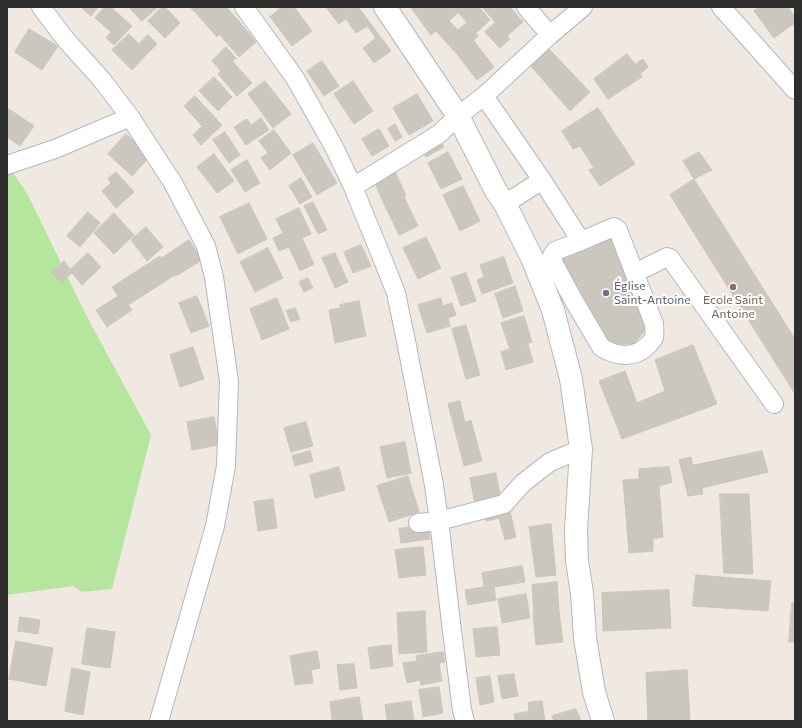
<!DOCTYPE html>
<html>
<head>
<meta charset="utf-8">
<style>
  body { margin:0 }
  #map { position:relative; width:802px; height:728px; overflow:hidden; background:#efe9e1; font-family:Commissioner,sans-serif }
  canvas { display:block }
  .frame { position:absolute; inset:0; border:8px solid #2e2e2e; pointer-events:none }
</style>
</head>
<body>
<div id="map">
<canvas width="802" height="728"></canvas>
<div class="frame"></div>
</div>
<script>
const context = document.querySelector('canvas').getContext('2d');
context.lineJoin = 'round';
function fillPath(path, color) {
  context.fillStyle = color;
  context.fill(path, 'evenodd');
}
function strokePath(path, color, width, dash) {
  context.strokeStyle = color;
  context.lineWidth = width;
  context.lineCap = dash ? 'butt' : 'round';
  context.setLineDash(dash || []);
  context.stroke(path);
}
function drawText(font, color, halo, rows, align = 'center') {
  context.font = font + ' Commissioner,sans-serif';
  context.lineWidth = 4;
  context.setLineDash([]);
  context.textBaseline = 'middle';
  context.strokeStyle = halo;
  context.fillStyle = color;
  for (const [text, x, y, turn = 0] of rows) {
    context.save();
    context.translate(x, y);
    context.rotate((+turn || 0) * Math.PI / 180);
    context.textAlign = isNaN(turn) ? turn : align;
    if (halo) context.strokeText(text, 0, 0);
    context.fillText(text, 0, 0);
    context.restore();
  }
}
const green = new Path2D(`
  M7 165 27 193 85 313 151 435 112 589 82 592 73 586 7 595Z`);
const building = new Path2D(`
  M81 7H98L91 16Z
  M105 7H111L132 26 114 45 106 38 111 32 95 18Z
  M129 7H158L142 21Z
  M162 7H165L180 23 165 38 148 21Z
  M190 7H200L195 12Z
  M200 7H226L237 19 217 37 195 12Z
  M282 7H294L312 31 292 46 270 17Z
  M326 7H359V8L339 24Z
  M411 7H440L449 21 431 35Z
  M440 7H464L449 21Z
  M464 7H479L490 20 476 33 458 12Z
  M485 7H510L523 22 507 36 483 8Z
  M760 7H788L795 17V23L774 38 754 11Z
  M359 8 391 51 374 63 363 48 376 38 367 26 356 33 345 18Z
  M237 19 256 42 239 57 220 35Z
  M449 21 458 30 445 41 436 31Z
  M467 23 478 36 457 54 445 41Z
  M495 23 510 39 500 48 485 32Z
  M29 29 58 46 42 70 15 52Z
  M129 34 148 53 132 70 112 50Z
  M148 35 157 44 148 53 139 44Z
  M473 40 494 67 477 80 457 54Z
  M226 47 236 58 221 71 212 61Z
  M549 49 590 92 570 111 530 65Z
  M627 54 635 64 643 59 648 67 640 74 642 77 608 99 594 79Z
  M232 61 252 83 237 96 218 74Z
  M322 61 339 86 324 96 307 71Z
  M214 77 232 97 218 111 199 91Z
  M265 81 291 114 273 128 248 94Z
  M353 81 373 111 354 124 334 94Z
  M417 94 433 121 409 135 393 108Z
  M195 96 222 125 201 145 193 135 202 126 184 106Z
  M598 108 635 164 600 186 589 170 594 168 580 146 573 149 562 131Z
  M9 109 34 126 20 146 7 137V113Z
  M261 118 269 130 246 145 234 127 247 119 251 125Z
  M395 124 402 137 395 141 388 129Z
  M379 129 389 146 372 156 362 139Z
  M274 130 291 153 270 170 261 158 268 153 259 141Z
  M225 132 240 155 229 163 213 140Z
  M126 134 150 156 132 176 108 154Z
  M439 138 444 147 426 157 420 148Z
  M313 143 337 183 317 195 293 155Z
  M448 152 462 179 441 189 428 163Z
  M699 152 712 170 694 179 683 161Z
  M214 154 234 181 217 193 197 167Z
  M247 160 260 183 245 192 231 170Z
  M394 169 406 196 385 206 373 179Z
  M116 172 134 192 116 208 102 191 111 183 108 179Z
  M301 178 312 197 300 204 289 186Z
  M694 179 795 339V394L670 195Z
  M463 186 480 221 460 231 443 195Z
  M404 197 418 226 399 235 385 206Z
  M313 202 327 230 318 234 304 206Z
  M249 203 267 239 238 254 220 217Z
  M299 208 311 234 302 238 314 264 300 271 289 247 279 251 273 238 283 233 276 219Z
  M88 212 100 223 80 247 67 236Z
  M114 213 134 235 114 254 94 233Z
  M146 227 163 247 147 261 131 240Z
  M613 235 646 329 634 344H608L558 258Z
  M426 237 441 268 418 279 403 248Z
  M189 240 202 260 176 276 175 275 128 305 132 310 107 327 96 310 118 296 112 287 160 256 161 258Z
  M361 245 371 266 353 273 344 252Z
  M268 248 283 278 255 292 240 262Z
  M88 253 101 267 82 285 72 273 61 283 51 272 64 261 70 269Z
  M335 253 348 282 335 288 322 258Z
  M504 257 513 283 482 294 477 280 484 277 480 265Z
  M466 273 476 301 461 306 451 278Z
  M308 278 313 288 304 292 299 282Z
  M515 286 523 311 503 318 495 294Z
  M197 296 209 326 191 333 179 303Z
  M277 298 289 329 262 340 250 309Z
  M441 298 443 306 452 303 456 315 448 318 450 326 427 333 418 305Z
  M359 301 366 336 335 343 329 310 340 308V305Z
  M295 308 300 319 291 322 286 311Z
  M524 316 532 342 510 349 501 323Z
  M466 325 480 375 466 379 452 329Z
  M528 344 533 362 506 370 501 352Z
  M693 345 717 404 622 439 599 381 625 371 637 403 665 391 655 360Z
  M193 347 204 379 180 387 170 355Z
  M460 401 465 422 471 420 482 461 464 466 448 404Z
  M214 417 219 445 192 450 187 422Z
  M306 422 313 446 291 452 284 428Z
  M405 442 411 473 387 478 380 447Z
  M310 451 313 461 295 466 292 456Z
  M762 451 768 472 702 488 703 494 688 496 679 460 691 457 693 465Z
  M339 467 345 490 315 498 310 475Z
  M669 467 672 482 659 486 663 537 653 539V551L629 553 623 480 639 479V469Z
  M496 473 501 500 475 505 470 478Z
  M408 476 419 512 389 522 377 486Z
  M720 494H749L753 574 724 573Z
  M273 499 277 528 258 531 254 502Z
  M509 507 516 537 505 540 499 518 486 521 484 513Z
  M551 524 556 575 536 577 529 527Z
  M428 525 430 539 401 543 399 529Z
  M423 547 426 575 399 578 395 550Z
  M522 566 525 582 494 587 496 600 468 605 465 590 484 587 482 573Z
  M696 575 771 581 768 611 693 606Z
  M557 582 559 611 534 614 532 585Z
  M669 590 671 628 603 631 602 593Z
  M526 594 530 618 502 623 498 599Z
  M792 603H795V642H789Z
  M425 611 427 652 399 654 397 613Z
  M559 611 563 642 536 645 533 614Z
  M20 617 40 620 38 634 18 631Z
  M497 627 500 655 476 657 473 629Z
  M87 628 115 632 110 668 82 664Z
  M16 641 53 648 46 686 9 679Z
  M391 645 393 666 371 669 368 648Z
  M317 651 320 668 311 670 313 683 295 685 290 656Z
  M443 652 445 662 439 663 442 681 421 685 420 680 407 683 403 663 417 661 416 656Z
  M354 664 357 688 340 690 337 665Z
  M72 668 90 672 83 715 65 711Z
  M687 670 690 721H648L646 673Z
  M514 674 518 696 502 699 498 676Z
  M490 676 494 702 480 705 476 678Z
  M439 687 443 713 423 717 419 690Z
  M359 697 363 721H332L330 702Z
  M411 701 414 721H387L385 705Z
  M542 701 545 721H530L528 703Z
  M576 709 581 721H554L552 716Z
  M529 712 530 721H515L514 714Z`);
const street = new Path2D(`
  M41 7 66 40 102 80 130 117 173 183 206 246 214 277 229 381 226 466 215 526 159 721
  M244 7 295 78 334 147 353 187 383 260 396 293 406 341 434 485 439 521 452 631 462 710 465 721
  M526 7 550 35
  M721 7 795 90
  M484 96 542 180 581 241 555 251 552 256 554 264 574 301 601 347C616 357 636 359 649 344 651 342 654 339 654 337 655 333 654 328 654 324L618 230 614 227 581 241
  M7 165 55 149 130 117
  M353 187 439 134 458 116 484 96 550 35 583 7
  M505 204 542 180
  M635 273 667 257 670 258 774 404
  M418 523 439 521 504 504 523 483 550 462 581 449`);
const secondary = new Path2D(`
  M385 7 458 116 496 191 505 204 532 258 553 310 571 379 581 449 576 530 577 561 582 593 585 638 594 692 603 721`);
const markers = [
  [733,287,4,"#8d6e63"],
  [606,293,4,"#6b7280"]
];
const worshipNames = [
  ["Église",614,286],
  ["Saint-Antoine",614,300]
];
const educationNames = [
  ["Ecole Saint",733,300],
  ["Antoine",733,314]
];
fillPath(green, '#b6e59e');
fillPath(building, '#cbc7bf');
strokePath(building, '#cbc5ba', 1);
strokePath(street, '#b4b7c1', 20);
strokePath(secondary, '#b4b7c1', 24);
strokePath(street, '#fff', 18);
strokePath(secondary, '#fff', 22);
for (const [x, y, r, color] of markers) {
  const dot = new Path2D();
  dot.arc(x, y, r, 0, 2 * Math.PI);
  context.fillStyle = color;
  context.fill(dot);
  strokePath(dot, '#fff', 1.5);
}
drawText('12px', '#5b616d', '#fff', worshipNames, 'left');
drawText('12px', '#785e54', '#fff', educationNames);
</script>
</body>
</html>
